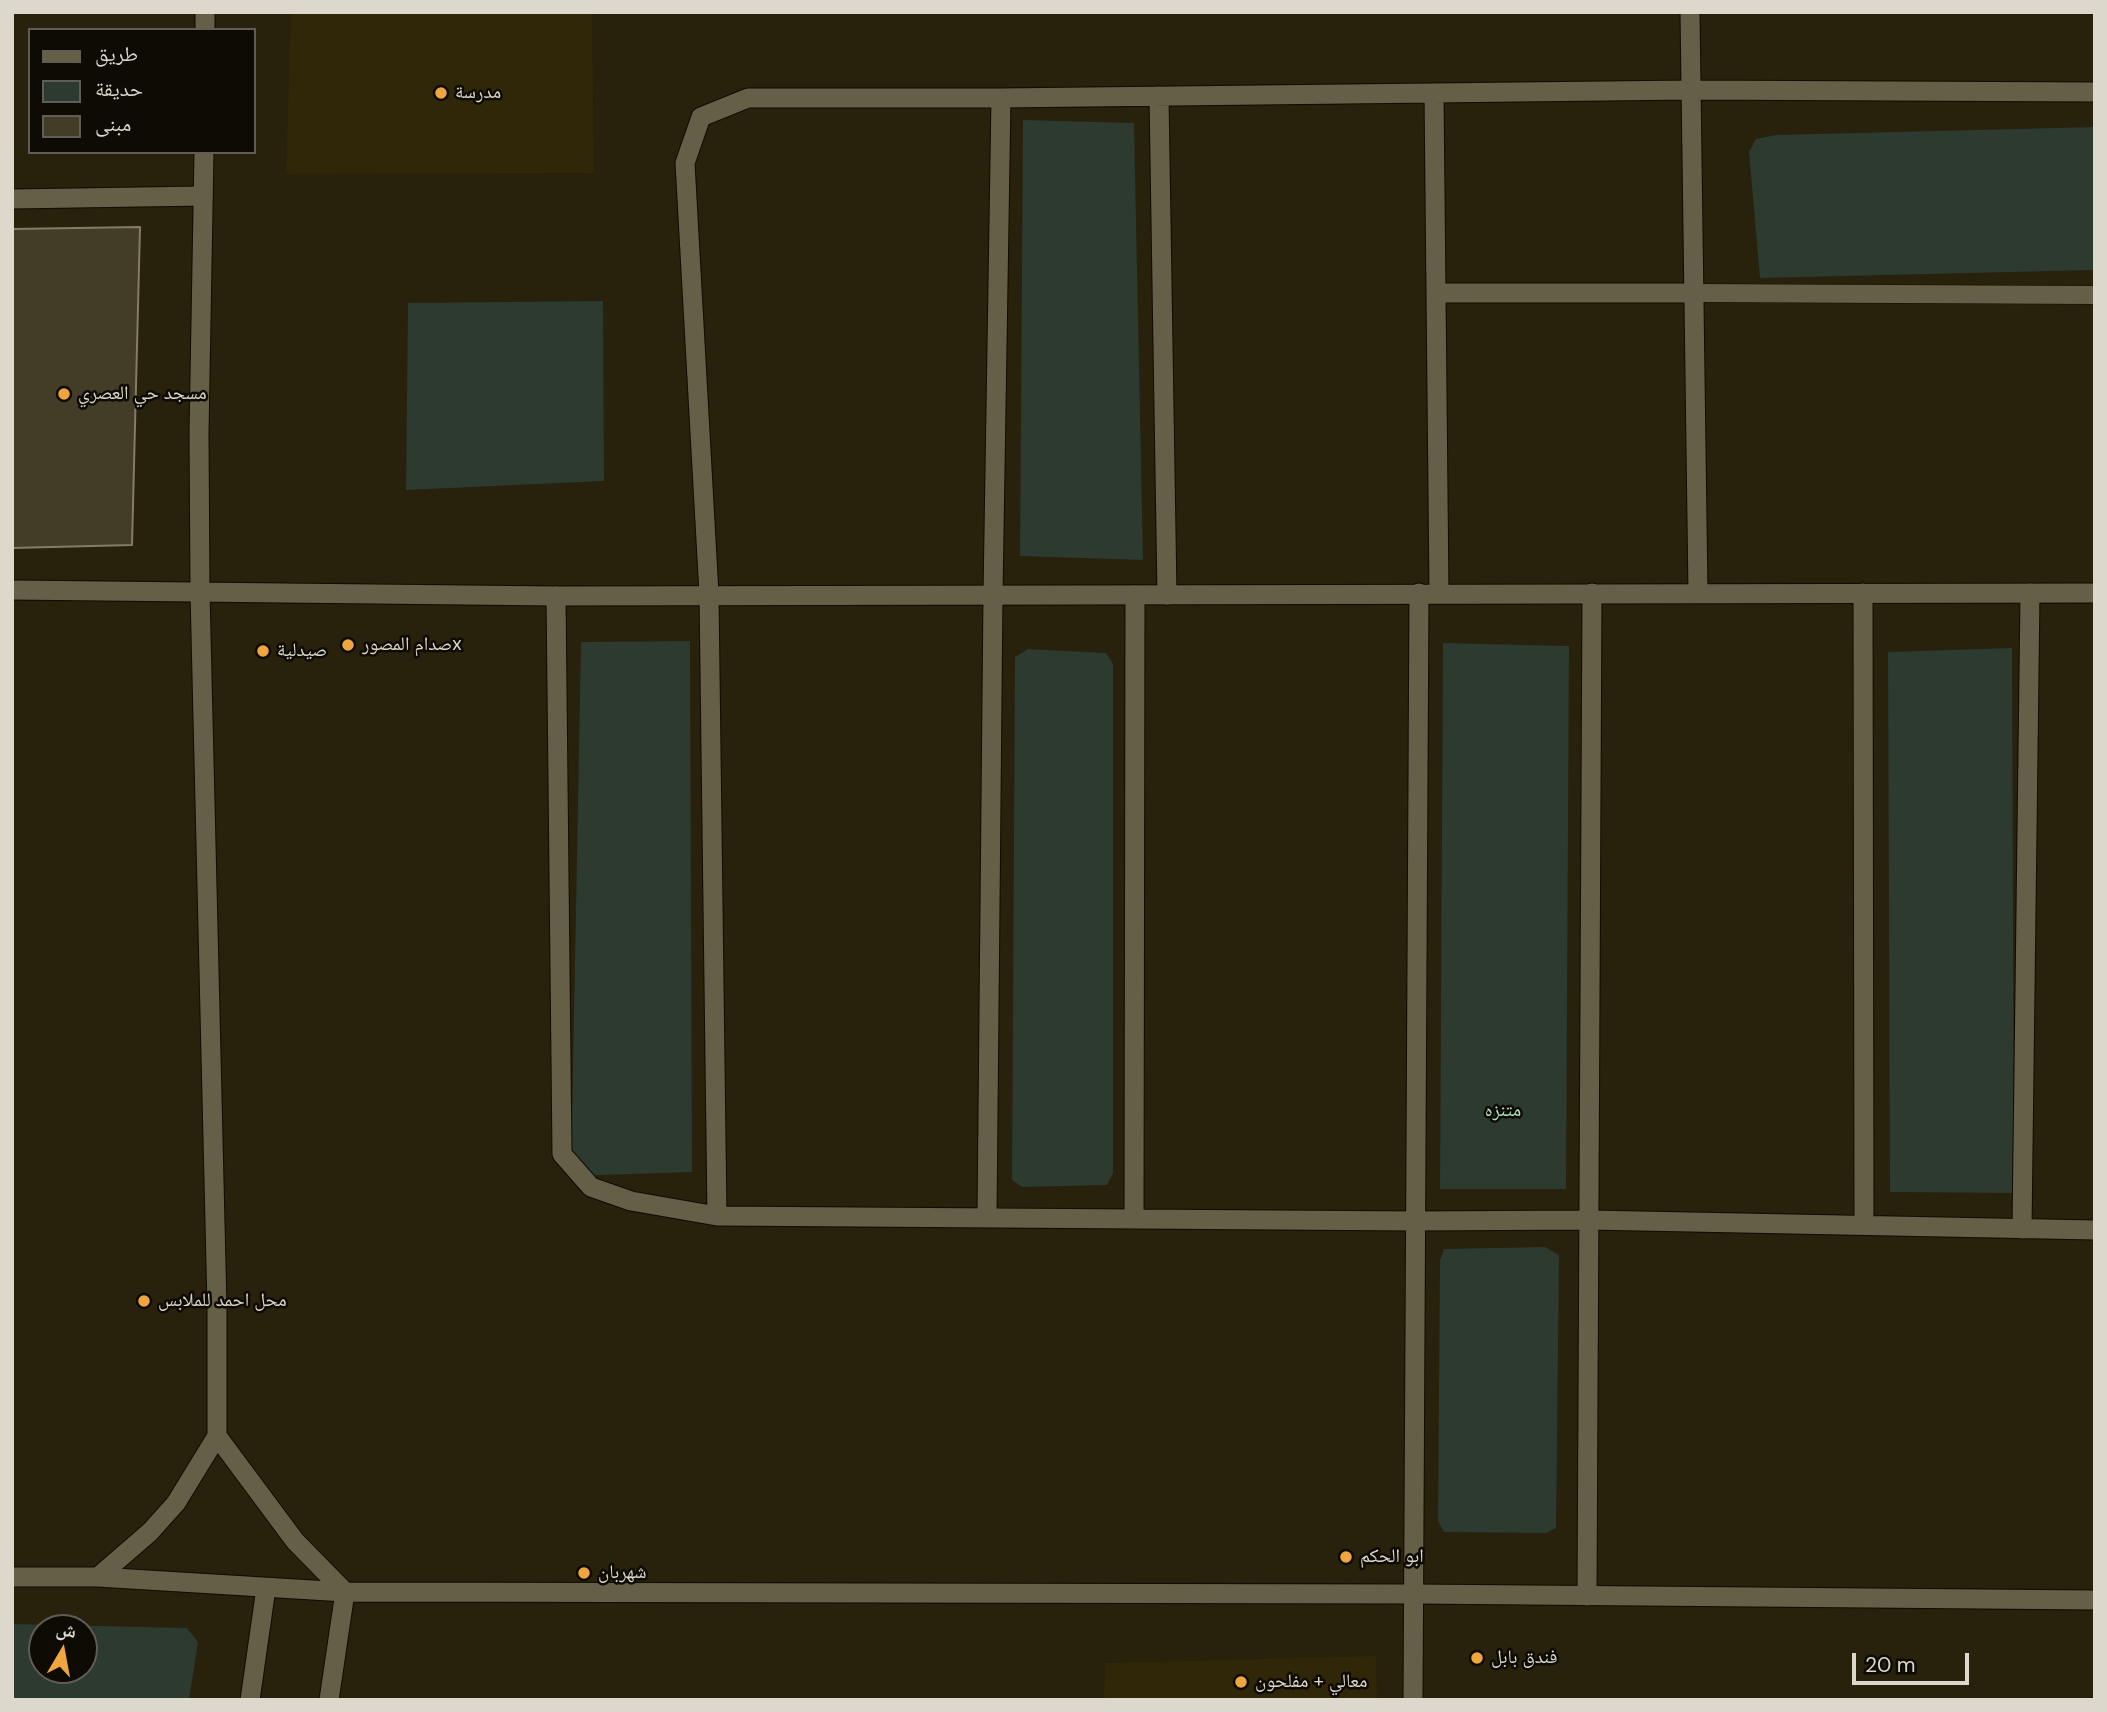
<!DOCTYPE html>
<html>
<head>
<meta charset="utf-8">
<style>
  body { margin:0 }
  #map { position:relative; width:2107px; height:1712px; overflow:hidden; background:#28210b; font-family:"DM Sans","Noto Naskh Arabic",sans-serif }
  canvas { display:block }
  .frame { position:absolute; inset:0; border:14px solid #dcd8cb; pointer-events:none }
  .legend { position:absolute; left:28px; top:28px; width:228px; height:126px; box-sizing:border-box; background:#0e0b04; border:2px solid #605d54; margin:0; padding:9px 12px; list-style:none; font-size:21px; color:#dcd8cb }
  .legend li { display:flex; align-items:center; gap:14px; height:35px }
  .legend b { width:35px; border:2px solid #605d54 }
  .north { position:absolute; left:28px; top:1614px; width:70px; height:70px; box-sizing:border-box; background:#0e0b04; border:2px solid #605d54; border-radius:50%; rotate:10deg; font-size:19px; font-weight:700; line-height:28px; text-align:center; color:#dcd8cb }
  .north::after { content:''; display:block; margin:auto; width:24px; height:32px; background:#f0a63e; clip-path:polygon(50% 0,100% 100%,50% 72%,0 100%) }
  .scale { position:absolute; left:1852px; top:1653px; width:117px; height:32px; box-sizing:border-box; border:4px solid #dcd8cb; border-top:0; padding-left:9px; font-size:21px; line-height:24px; white-space:nowrap; color:#dcd8cb; -webkit-text-stroke:5px #0e0b04; paint-order:stroke }
</style>
</head>
<body>
<div id="map">
<canvas width="2107" height="1712"></canvas>
<div class="frame"></div>
<ul class="legend">
<li><b style="height:9px;background:#665f47"></b>طريق</li>
<li><b style="height:19px;background:#2c3a2f"></b>حديقة</li>
<li><b style="height:19px;background:#433c26"></b>مبنى</li>
</ul>
<div class="north">ش</div>
<div class="scale">20 m</div>
</div>
<script>
const context = document.querySelector('canvas').getContext('2d');
context.lineJoin = 'round';
function fillPath(path, color) {
  context.fillStyle = color;
  context.fill(path, 'evenodd');
}
function strokePath(path, color, width, dash) {
  context.strokeStyle = color;
  context.lineWidth = width;
  context.lineCap = dash ? 'butt' : 'round';
  context.setLineDash(dash || []);
  context.stroke(path);
}
function drawText(font, color, halo, rows, align = 'center') {
  context.font = font + ' "DM Sans","Noto Naskh Arabic",sans-serif';
  context.lineWidth = 5;
  context.setLineDash([]);
  context.textBaseline = 'middle';
  context.strokeStyle = halo;
  context.fillStyle = color;
  for (const [text, x, y, turn = 0] of rows) {
    context.save();
    context.translate(x, y);
    context.rotate((+turn || 0) * Math.PI / 180);
    context.textAlign = isNaN(turn) ? turn : align;
    if (halo) context.strokeText(text, 0, 0);
    context.fillText(text, 0, 0);
    context.restore();
  }
}
const built = new Path2D(`
  M291 12H592L594 173 286 174Z
  M1376 1656 1377 1700H1104L1105 1663Z`);
const green = new Path2D(`
  M1023 120 1134 123 1143 560 1020 556Z
  M2095 127V270L1760 278 1749 152 1756 139 1776 135Z
  M603 301 604 481 406 490 408 303Z
  M690 641 692 1172 571 1176 581 642Z
  M1443 643 1569 646 1566 1189H1440Z
  M2012 648 2014 1193 1890 1192 1888 652Z
  M1028 649 1106 653 1113 664V1173L1107 1185 1022 1187 1012 1180 1015 657Z
  M1545 1247 1559 1255 1556 1528 1546 1533 1444 1532 1438 1521 1440 1260 1444 1249Z
  M12 1624 187 1628 198 1642 189 1700H12ZM42 1628H84V1670H42Z`);
const building = new Path2D(`
  M140 227 132 545 12 548V229Z`);
const service = new Path2D(`
  M1694 293 2095 295`);
const minor = new Path2D(`
  M1690 12 1698 593
  M1434 93 1439 593
  M1159 96 1167 595
  M12 199 203 196
  M1436 293H1694
  M1863 593 1864 1225
  M556 596 562 1154 591 1187 631 1201 717 1216 1416 1221 1589 1220 2095 1230
  M717 1216 709 594 685 163 701 117 748 98H1001L1691 90 2095 92
  M987 1217 993 594 1001 98
  M1134 1218 1135 595
  M2022 1229 2030 593
  M1587 1596 1592 593
  M1413 1700 1419 593`);
const tertiary = new Path2D(`
  M205 30V12
  M204 152 199 433 200 592 217 1307V1436L295 1541 345 1592
  M12 590 556 596 2095 593
  M12 1577H98L345 1592 1415 1594 2095 1600
  M98 1577 150 1532 176 1503 217 1436
  M250 1700 266 1588
  M329 1700 345 1592`);
const markers = [
  [441,93,7,"#f0a63e"],
  [64,394,7,"#f0a63e"],
  [348,645,7,"#f0a63e"],
  [263,651,7,"#f0a63e"],
  [144,1301,7,"#f0a63e"],
  [1346,1557,7,"#f0a63e"],
  [584,1573,7,"#f0a63e"],
  [1477,1658,7,"#f0a63e"],
  [1241,1682,7,"#f0a63e"]
];
const poiNames = [
  ["مدرسة",455,93],
  ["مسجد حي العصري",78,394],
  ["صدام المصورx",362,645],
  ["صيدلية",277,651],
  ["محل احمد للملابس",158,1301],
  ["ابو الحكم",1360,1557],
  ["شهربان",598,1573],
  ["فندق بابل",1491,1658],
  ["معالي + مفلحون",1255,1682]
];
const parkNames = [
  ["متنزه",1503,1111]
];
fillPath(built, '#2f2708');
fillPath(green, '#2c3a2f');
fillPath(building, '#433c26');
strokePath(building, '#847d64', 2);
strokePath(service, '#110b00', 19);
strokePath(minor, '#110b00', 21);
strokePath(tertiary, '#110b00', 21);
strokePath(service, '#665f47', 18);
strokePath(minor, '#665f47', 19);
strokePath(tertiary, '#665f47', 19);
for (const [x, y, r, color] of markers) {
  const dot = new Path2D();
  dot.arc(x, y, r, 0, 2 * Math.PI);
  context.fillStyle = color;
  context.fill(dot);
  strokePath(dot, '#0e0b04', 2.5);
}
drawText('19px', '#dcd8cb', '#0e0b04', poiNames, 'left');
drawText('19px', '#b1e1bd', '#0e0b04', parkNames);
</script>
</body>
</html>
